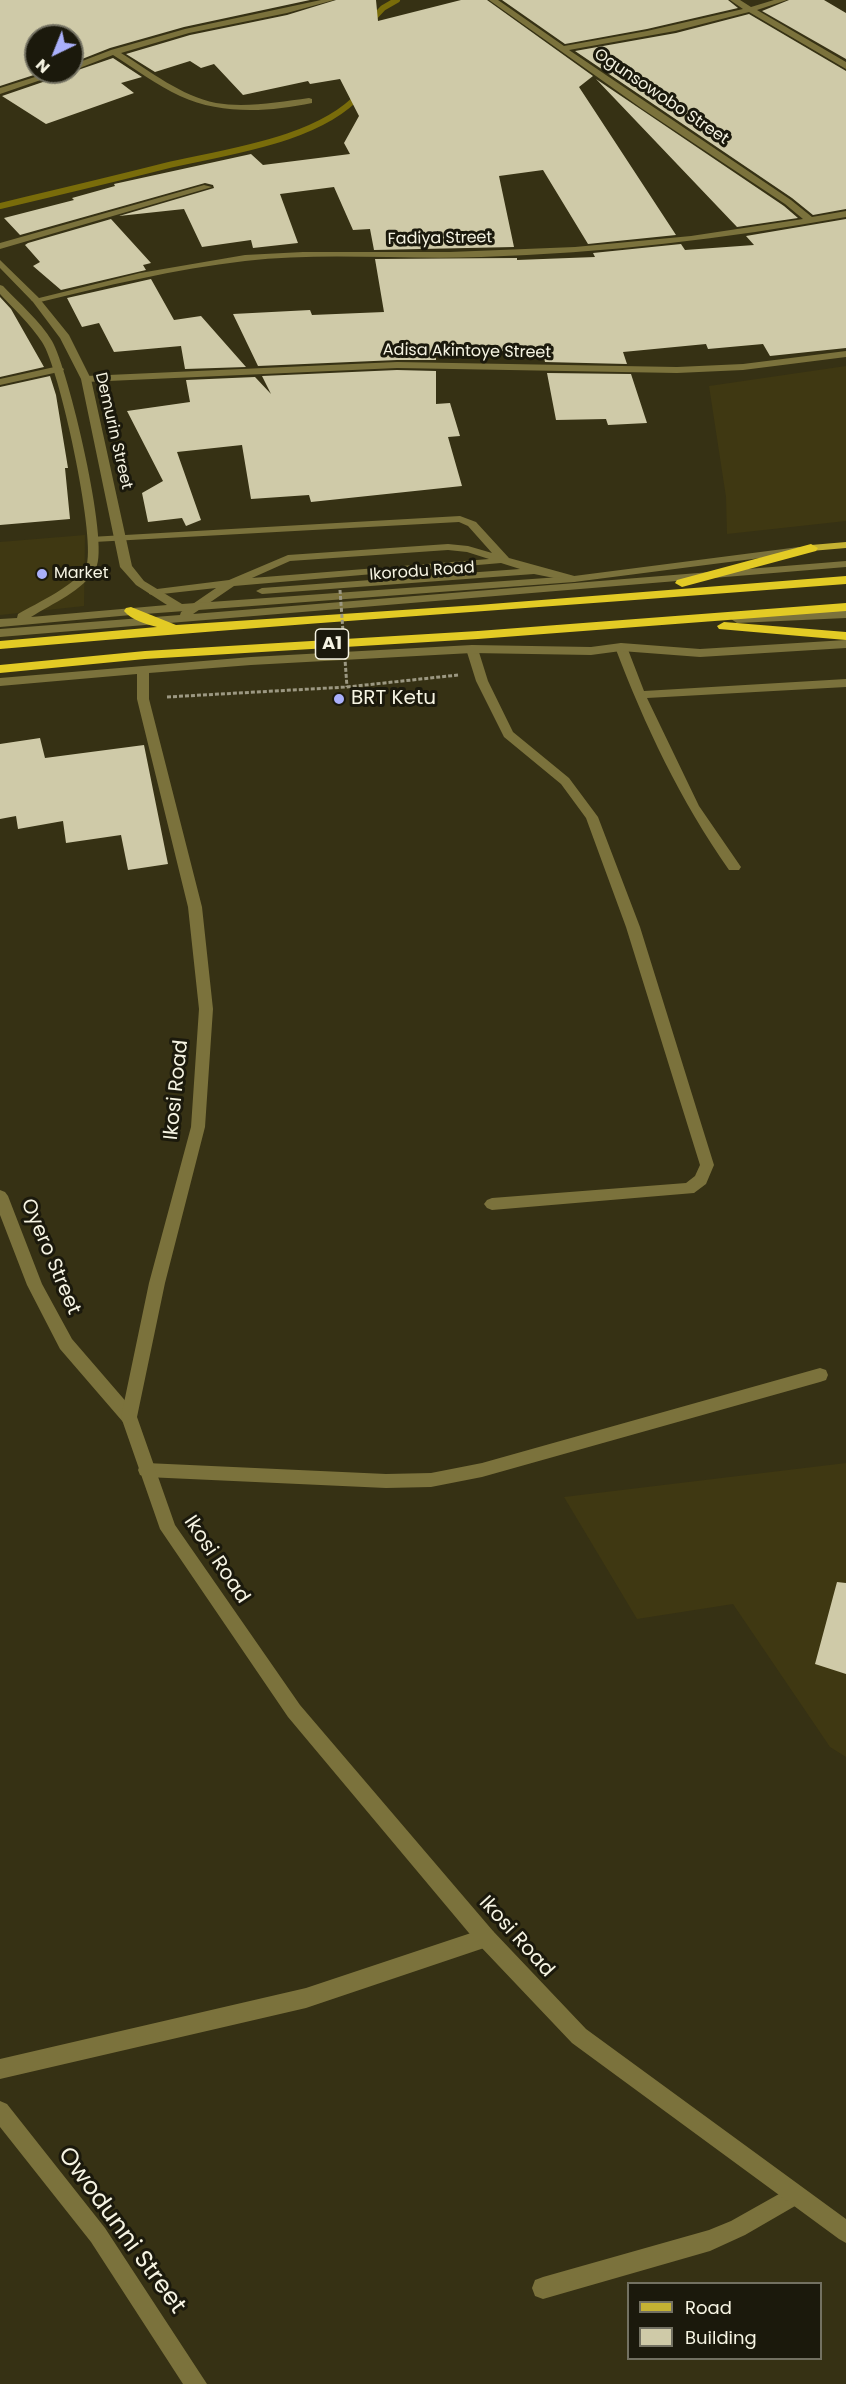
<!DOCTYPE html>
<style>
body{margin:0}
#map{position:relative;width:846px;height:2384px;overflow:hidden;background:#363114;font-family:Poppins,sans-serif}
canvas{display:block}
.legend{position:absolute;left:627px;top:2282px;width:195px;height:78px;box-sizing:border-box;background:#1b190c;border:2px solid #737162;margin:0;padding:8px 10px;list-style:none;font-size:18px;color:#f6f4e3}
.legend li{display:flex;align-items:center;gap:12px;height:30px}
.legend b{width:30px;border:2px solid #737162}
.north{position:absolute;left:24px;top:24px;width:60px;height:60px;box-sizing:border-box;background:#1b190c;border:2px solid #737162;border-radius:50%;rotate:223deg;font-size:16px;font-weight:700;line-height:24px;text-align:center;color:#f6f4e3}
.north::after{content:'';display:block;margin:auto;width:21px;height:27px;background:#aab0fb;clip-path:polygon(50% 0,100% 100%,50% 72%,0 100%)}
</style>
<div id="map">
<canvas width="846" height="2384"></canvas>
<ul class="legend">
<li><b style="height:8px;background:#c5b233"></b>Road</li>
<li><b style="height:16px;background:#cfcaa8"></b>Building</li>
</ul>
<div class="north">N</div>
</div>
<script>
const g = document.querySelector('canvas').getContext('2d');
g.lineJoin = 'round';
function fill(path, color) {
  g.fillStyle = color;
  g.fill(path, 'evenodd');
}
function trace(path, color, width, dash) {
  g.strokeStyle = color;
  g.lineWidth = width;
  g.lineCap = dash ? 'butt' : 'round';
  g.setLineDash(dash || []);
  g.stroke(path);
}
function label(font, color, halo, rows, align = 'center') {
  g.font = font + ' Poppins,sans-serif';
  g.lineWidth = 6;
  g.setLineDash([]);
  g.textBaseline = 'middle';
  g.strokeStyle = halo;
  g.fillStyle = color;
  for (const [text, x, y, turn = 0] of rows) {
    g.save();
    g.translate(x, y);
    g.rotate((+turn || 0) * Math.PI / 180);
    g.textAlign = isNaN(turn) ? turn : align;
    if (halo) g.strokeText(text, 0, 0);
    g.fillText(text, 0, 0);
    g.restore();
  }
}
fill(new Path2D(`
 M846,366v155l-119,13 -1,-37 -17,-111z
 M85,535l-1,71 -84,9v-73z
 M846,1463v294l-16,-10 -97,-143 -96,15 -73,-122z`), '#3f3812');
trace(new Path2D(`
 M369,23l14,-15 14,-8
 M0,206c55,-13 110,-26 165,-40 59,-14 153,-25 195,-72`), '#796c0a', 6);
fill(new Path2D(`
 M0,0h310l-126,27 -74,21 -38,15v-27h-36v36h7l-43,14z
 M336,0h40l2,21 83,-21h26l106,76 -14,11 97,148 -88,9 -45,-74 -44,6 15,71 -140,3 -4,-21 -17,1 -19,-43 -54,7 18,49 -45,5 -2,-8 -49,7 -18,-38 -65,7 95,-28 -1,-3 -8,-2 -185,52 -16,-17 70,-18 -2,-2 43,-12 -1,-2 137,-30 12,11 87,-11 -6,-11 15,-27 -19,-37 -30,5 -2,-3 -65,14 -29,-31 -13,4 -11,-7 -35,11 -29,-18 64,-19 97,-20z
 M502,0h226l10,8 -91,21 -82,15z
 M789,0h35l22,13v46l-84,-48z
 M749,14l97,57v138l-33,6 -21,-17 -217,-147 101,-18z
 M113,58l29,19 -21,6 13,10 -88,31 -44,-28z
 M596,79l188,127 14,12 -61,9z
 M111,219l40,44 -8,2 3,5 -85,20 -28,-24 7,-4 -15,-17 3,-2z
 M846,219v129l-76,8 -7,-12 -55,5 -2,-5 -83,8 4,12 -82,-2 -3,-13 -42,2 -2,-6 -62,3v12h-39l-139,6 -25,-52 77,-4 2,5 72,-3 -9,-53 142,-1v2l78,-3 -2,-4 88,-9 4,6 69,-5 -8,-9z
 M151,279l23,41 27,-4 45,51 -61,2 -4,-23 -67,6 -15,-29 -17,4 -15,-29z
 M0,297l11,12 33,58 -44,10z
 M397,370l39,1v33l14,-1 10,33 -12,1 14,49 -151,16 -2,-7 -58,4 -9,-54 -65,7 24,68 -15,6 -4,-8 -34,4 -6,-29 21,-12 -36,-70 63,-9 -4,-22 69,-3 16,17 -9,-18z
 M547,373l84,1 16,49 -39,2 -2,-6 -50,1z
 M50,376l6,19 12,73h-3l5,51 -70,6v-138z
 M40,738l5,20 99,-13 24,119 -40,6 -7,-35 -55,8 -3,-22 -45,8 -2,-13 -16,3v-75z
 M837,1582l9,1v91l-31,-10z`), '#cfcaa8');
trace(new Path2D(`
 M167,697l180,-10 111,-12`), '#9c9882', 3, [4, 2]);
fill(new Path2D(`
 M460,516l16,6 33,36 69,19 2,2 -6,3 -40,-8 -272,20 -6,-3 6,-3 258,-19 -19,-6 -267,23 -41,28 653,-53v6l-846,70v-8l180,-14 1,-3 35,-24 -63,7 -4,-1v-4l80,-10 59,-25 160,-11 20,2 24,7 -24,-27 -9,-4 -365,20 -6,-3 2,-2zM448,550l19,2 22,7 -237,19 38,-17z
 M846,610v8l-109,5 -6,-4 6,-4z
 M621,643l6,4 17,44 202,-12v8l-199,11 52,108 42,61 -2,3h-10c-49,-70 -84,-144 -114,-223z
 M472,645l6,4 10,32 25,51 56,46 29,39 42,110 74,238 -8,19 -12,9 -202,17 -5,-2 -3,-4 3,-4 5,-2 194,-15 9,-7 5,-11 -74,-238 -40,-109 -25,-34 -57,-47 -28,-56 -10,-32z
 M820,1368l6,2 2,5 -2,5 -6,2 -338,95 -51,10 -45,1 -240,-11 -6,-2 -2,-5 2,-5 6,-2 240,11 45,-1 51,-10z
 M795,2185l7,3 3,7 -3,7 -57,33 -35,16 -167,48 -8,-3 -3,-8 3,-8 8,-3 166,-47 22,-9z`), '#7b723c');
fill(new Path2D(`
 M321,0h13l-47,13 -98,20 -68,20c29,18 60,43 95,50 30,5 63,-1 93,-5l3,1v4c-43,9 -91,12 -132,-7 -23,-11 -45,-27 -67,-41l-41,16v-6l39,-15 74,-21z
 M489,0h9l66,46 83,-15 96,-22 -13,-9h10l11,7 23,-7h13l-30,10 89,52v7l-97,-57 -74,19 -106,19 222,150 21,17 34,-6v6c-121,22 -242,36 -365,40 -78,3 -158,-5 -236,4 -70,8 -140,25 -209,42l-5,-3 109,-27 105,-18 58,-3h147l125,-5 116,-11 112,-17 -18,-15 -144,-96z
 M51,72h13l-64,22v-6z
 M204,185l8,2 -212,62v-6z
 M846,351v6l-103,13 -66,3 -280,-5 -311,14 -5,-3 5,-3 311,-14 280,5 66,-3z
 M59,366l5,3 -1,2 -63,14v-6z
 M0,1190l5,2 3,4 34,88 30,55 63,73 2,5 -2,5 -6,2 -6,-2 -63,-73 -33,-64 -27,-70z
 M486,1928l7,3 3,7 -3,7 -187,63 -306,71v-20l306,-71z
 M0,2101l7,3 98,124 102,156h-24l-92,-142 -91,-115z`), '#7b723c');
fill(new Path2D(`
 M0,260l39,38 30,37 22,44 41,187 12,15 38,23 392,-28 225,-29 6,3 -6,3 -225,29 -443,33 -131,12v-8l17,-1 1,-4c17,-10 63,-31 69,-50 8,-30 -27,-195 -45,-222 -11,-17 -28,-33 -42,-48v-9l3,1c16,17 37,35 49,55 16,27 58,203 44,227 -13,23 -43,35 -65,49l136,-12 -31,-20 -16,-18 -39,-188 -21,-41 -27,-36 -33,-34z
 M846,640v8l-146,9 -79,-6 -30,4 -119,-2 -221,12 -102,8v26l53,208 11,102 -8,118 -40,156 -28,134 38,108 125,180 193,226 93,98 260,190v24l-7,-4 -267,-196 -93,-98 -191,-228 -128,-188 -39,-112 28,-134 42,-156 8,-118 -11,-102 -51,-208v-25l-137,12v-8l251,-21 221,-12 119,2 30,-4 79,6z`), '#7b723c');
fill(new Path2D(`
 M846,542v6l-35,3 -6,-3 6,-3z`), '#c5b233');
fill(new Path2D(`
 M811,544l7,4 -2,3 -134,36 -7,-4 2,-3z
 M846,576v8c-282,22 -564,40 -846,65v-8l157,-14c-12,-3 -25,-7 -33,-16l2,-3 5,-1 45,18 302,-20z
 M846,603v8l-368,28 -333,20 -145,14v-8l145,-14 333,-20z
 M724,622l122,10v8l-127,-11 -2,-3z`), '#e3cb25');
trace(new Path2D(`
 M340,590l7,97`), '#9c9882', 3, [4, 2]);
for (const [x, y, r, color] of [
 [42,574,6,"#aab0fb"],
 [339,699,6,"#aab0fb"]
]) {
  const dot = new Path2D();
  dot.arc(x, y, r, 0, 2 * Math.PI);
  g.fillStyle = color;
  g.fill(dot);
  trace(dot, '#1b190c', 2);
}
label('16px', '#f6f4e3', '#1b190c', [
 ["Ogunsowobo Street",661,97,34],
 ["Fadiya Street",440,239,-1],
 ["Adisa Akintoye Street",467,352,1],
 ["Demurin Street",113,431,77],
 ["Ikorodu Road",422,572,-4]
]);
label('16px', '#f6f4e3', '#1b190c', [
 ["Market",54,574]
], 'left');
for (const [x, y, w] of [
 [332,644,33]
]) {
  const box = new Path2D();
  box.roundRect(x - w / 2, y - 15, w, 30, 4.5);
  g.fillStyle = '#1b190c';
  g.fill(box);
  trace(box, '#f6f4e3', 1.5);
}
label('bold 18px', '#f6f4e3', null, [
 ["A1",332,644]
]);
label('20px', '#f6f4e3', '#1b190c', [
 ["BRT Ketu",351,699]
], 'left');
label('20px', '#f6f4e3', '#1b190c', [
 ["Ikosi Road",177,1090,-84],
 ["Oyero Street",50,1257,67],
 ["Ikosi Road",216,1560,56],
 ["Ikosi Road",516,1937,48]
]);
label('24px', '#f6f4e3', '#1b190c', [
 ["Owodunni Street",121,2231,54]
]);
</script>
